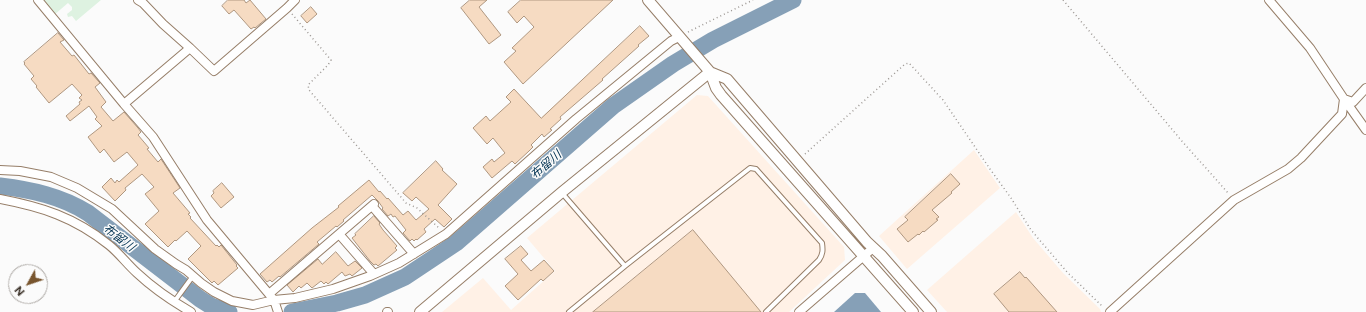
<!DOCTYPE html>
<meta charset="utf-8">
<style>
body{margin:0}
#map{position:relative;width:1366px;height:312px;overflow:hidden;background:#fbfbfb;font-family:"Public Sans",sans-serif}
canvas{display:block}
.north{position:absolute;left:8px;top:264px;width:40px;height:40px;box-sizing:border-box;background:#fbfbfb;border:1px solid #ada9a5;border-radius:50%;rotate:230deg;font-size:11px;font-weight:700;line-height:16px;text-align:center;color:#382e25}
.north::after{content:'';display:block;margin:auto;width:14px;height:18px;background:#78552e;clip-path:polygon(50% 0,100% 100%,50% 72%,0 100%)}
</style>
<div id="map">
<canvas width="1366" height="312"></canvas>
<div class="north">N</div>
</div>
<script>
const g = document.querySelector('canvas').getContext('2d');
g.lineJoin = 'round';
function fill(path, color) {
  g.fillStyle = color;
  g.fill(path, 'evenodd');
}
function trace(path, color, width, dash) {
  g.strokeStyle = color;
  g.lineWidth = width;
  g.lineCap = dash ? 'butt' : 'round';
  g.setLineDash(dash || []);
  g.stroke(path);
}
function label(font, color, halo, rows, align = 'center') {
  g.font = font + ' "Public Sans","Noto Sans JP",sans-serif';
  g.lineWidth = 3;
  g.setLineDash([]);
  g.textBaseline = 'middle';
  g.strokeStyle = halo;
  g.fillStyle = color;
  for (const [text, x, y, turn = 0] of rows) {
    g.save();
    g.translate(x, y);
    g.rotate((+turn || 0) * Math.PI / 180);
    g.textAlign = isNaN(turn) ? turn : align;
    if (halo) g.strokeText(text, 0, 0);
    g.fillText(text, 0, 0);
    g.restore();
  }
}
fill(new Path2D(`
 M697,95l11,1 136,151 1,13 -56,52h-347l41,-34 28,32 44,-39 -28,-33z
 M974,150l26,38 -93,81 -28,-33z
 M1016,212l17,26 30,35 37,36 1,3h-154l-20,-22z`), '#fff1e6');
fill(new Path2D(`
 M41,0h60l-25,21 -4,-5 -4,1 -1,-3 5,-4v-3l-4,-4 -14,12z`), '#def2e1');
fill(new Path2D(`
 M855,293h10l16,19h-47z`), '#86a0b7');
trace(new Path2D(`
 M0,186c32,4 61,10 88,27l112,86 11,7 18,6
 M292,312l45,-9 28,-8 40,-18 51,-34 157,-137 60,-42 40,-24 80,-40`), '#86a0b7', 17);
const building = new Path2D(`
 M228,0h16l2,3 4,-3 16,19 -11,9 -1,-1 -3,2 -17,-19 -5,4 -7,-8z
 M470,0h17l-8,7 22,28 -12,9 -28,-36z
 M521,0h92l-90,84 -19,-22 12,-11 -4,-3 22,-21 -10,-11 -7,7 -9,-11z
 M311,7l6,7 -10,9 -6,-7z
 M640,26l9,10 -11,9 1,1 -37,33 1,1 -43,37 1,2 -11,10 2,1 -8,7 -2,-3 -11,11 2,2 -4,4 -14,13 -3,-3 -20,17 -9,-11 9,-8 2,3 11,-9 -12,-15 -6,6 -14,-16 13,-12 4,5 21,-19 -5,-5 8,-8 27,29z
 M58,33l6,7 -4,2 12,14 2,-1 15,19 2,-1 9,10 -5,4 11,15 -5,5 12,14 11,-9 14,16 3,4 -3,3 11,13 -2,1 11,13 3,-3 19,29 -7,5 17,20 -2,1 3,3 -1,1 26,28 1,-1 2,2 2,-2 16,20 -1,1 2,2 -20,17 -4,-4 -2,2 -24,-24 13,-13 -14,-15 -11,10 -1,-1 -7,7 -23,-23 14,-13 -14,-17 9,-7 -12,-13 -17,14 1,2 -11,11 -13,-14 9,-9 4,5 2,-3 2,2 19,-17 -11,-13 -13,10 -10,-13 -4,4 -12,-16 14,-11 -7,-7 2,-2 -8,-11 -19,15 -4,-5 14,-12 -1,-2 3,-2 -3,-2 3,-3 -10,-11 -23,19 -13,-16 1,-1 -6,-7 3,-3 -10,-12 1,-1 -1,-1z
 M436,161l7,8 -1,1 15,14 -19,21 14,14 -8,8 -9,-8 -11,10 2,3 -9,8 -1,-1 -2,2 -2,-2 -2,2 -7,-8 3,-3 -11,-14 -2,1 -2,-3 -3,2 -6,-7 1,-1 -5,-7 -6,-6 -29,25 1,1 -7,6 -1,-1 -19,16 2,2 -39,33 -1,-1 -7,6 -2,-2 -3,2 -7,-8 52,-46 27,-21 -1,-1 31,-26 10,12 1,-1 7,8 1,-1 15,17 5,-4 8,9 13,-11 -13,-12 -4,4 -9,-8z
 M951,174l9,10 -9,8 1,1 -20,17 7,7 -3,2 2,1 -14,12 -1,-1 -4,4 -1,-1 -10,8 -11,-13 11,-9 -3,-3z
 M222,183l12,14 -13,11 -10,-12 3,-3 -1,-2z
 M374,216l6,7 -1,1 4,6 14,16 -2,2 2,2 -19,16 -2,-2 -2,1 -4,-4 -18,-23 4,-3 -1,-1z
 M693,230l68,82h-168z
 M521,246l7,8 -7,6 10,11 13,-11 10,11 -11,10 -2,-2 -23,21 -13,-14 13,-12 -13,-15z
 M336,252l12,14 7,-5 7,7 -10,8 -2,-2 -5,2 -3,-4 -14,12 -2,-2 -2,2 -3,-3 -9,7 -5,-5 -6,5 -2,-2 -6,6 -6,-7 31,-26 4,5z
 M1020,272l5,6 1,-1 31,35h-48l-15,-18z`);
fill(building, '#f6dbc2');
trace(building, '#af9780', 1);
const service = new Path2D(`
 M562,193l63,73
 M174,302l19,-26
 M569,312l56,-46 125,-98 6,1 66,74c1,7 1,11 -3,17l-53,52`);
const minor = new Path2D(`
 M38,0l86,104 29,33 54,83 67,80 4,12
 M138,0l5,3 20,21 27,24
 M1269,0l41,48 34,51 22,31
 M1344,99l9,3 13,-14
 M124,104l66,-56 24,23 73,-63 8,-8
 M0,170l20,1 31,6 26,11 35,21 43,40 21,15 10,6 15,13 13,9 18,9 21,4 21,-5 21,-2 38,-9 37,-13 29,-13 47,-29 130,-115 95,-78 8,-4
 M0,199c42,8 74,18 109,46 10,8 18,19 28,28 16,15 35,28 54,39
 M372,206l42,48
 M339,234l35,40
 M269,294l105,-90
 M387,312h1
 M799,312l74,-64
 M1110,312l124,-112 54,-31 13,-11 41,-44 2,-15`);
const tertiary = new Path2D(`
 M648,0l62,72 6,16 5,7 192,217
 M710,72l17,7 140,163 15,14 49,56
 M420,312l142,-120 148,-120`);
trace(service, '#967e68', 6);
trace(minor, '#967e68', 10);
trace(tertiary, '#967e68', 12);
trace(new Path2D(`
 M1063,0l118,140 47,53
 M292,14l39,46 -3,5 -20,20 1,5 97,113 11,5 22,20
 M688,32l65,-32
 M805,154l100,-90 4,-1 34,37 47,69 21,29 20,32 36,42 36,35`), '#9c9793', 1.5, [1, 3]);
trace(service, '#fff', 4);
trace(minor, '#fff', 8);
trace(tertiary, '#fff', 10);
label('italic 12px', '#023252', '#fbfbfb', [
 ["布留川",546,165,-41],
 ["布留川",119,238,37]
]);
</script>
